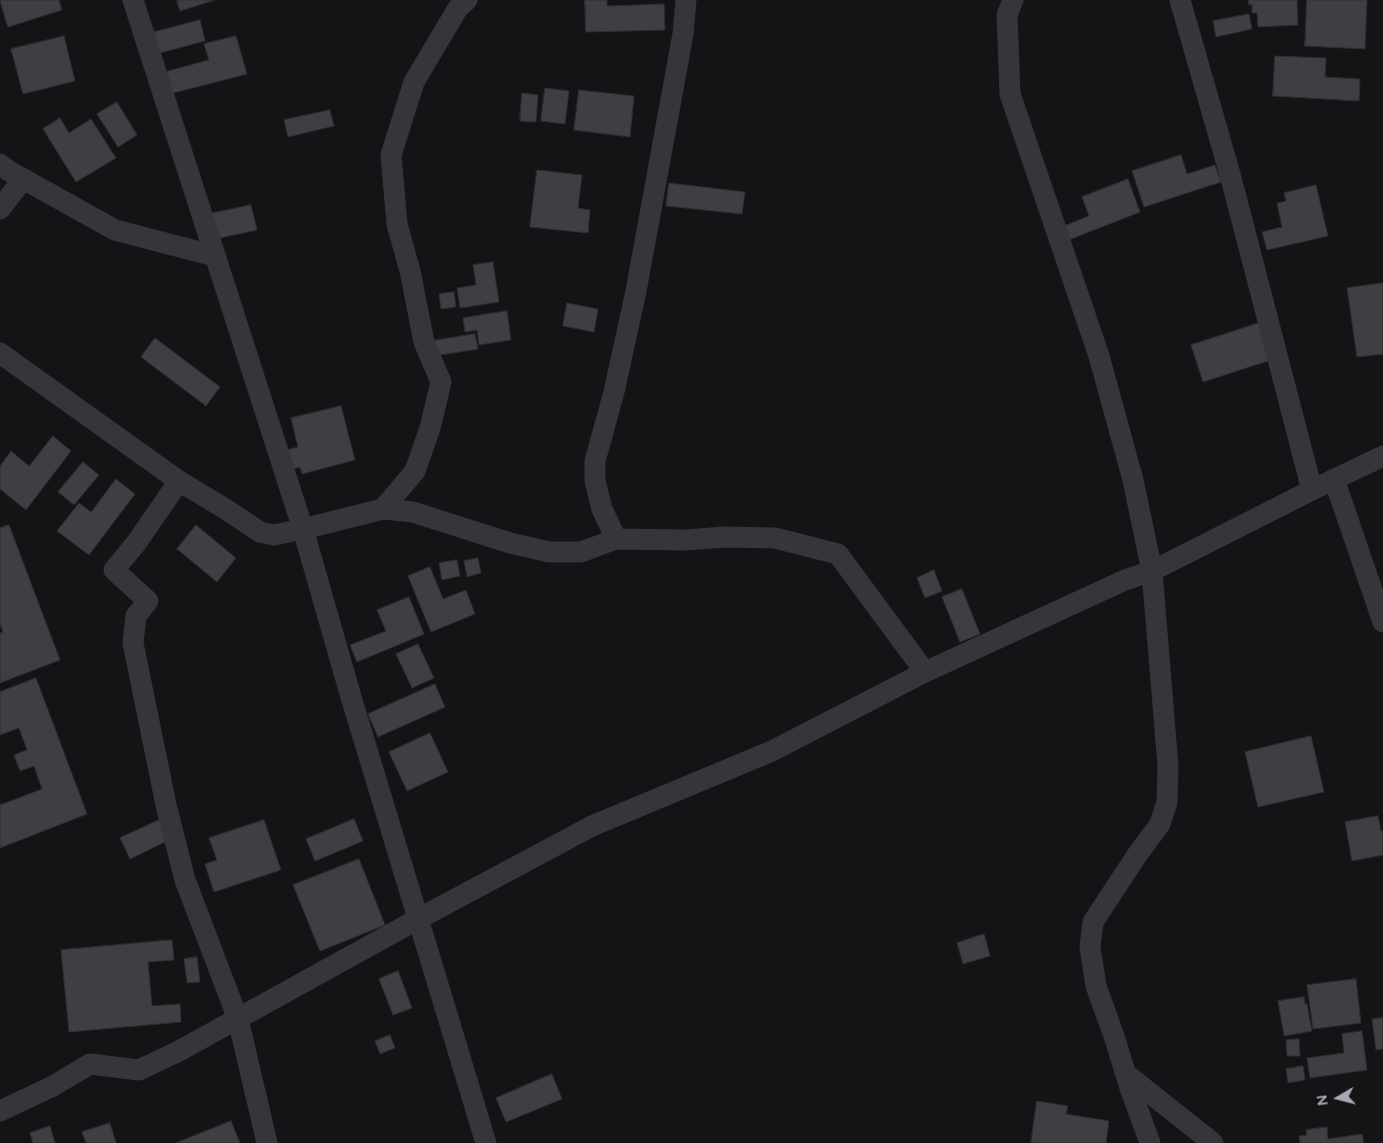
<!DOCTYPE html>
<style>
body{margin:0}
#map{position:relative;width:1383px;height:1143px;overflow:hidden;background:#141416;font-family:Figtree,sans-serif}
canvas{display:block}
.north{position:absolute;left:1313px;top:1073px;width:50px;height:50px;-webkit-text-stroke:4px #0f0f10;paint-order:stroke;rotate:262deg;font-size:14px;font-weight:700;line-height:20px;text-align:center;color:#a5a9b6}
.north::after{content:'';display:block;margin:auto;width:18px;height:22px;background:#a5a9b6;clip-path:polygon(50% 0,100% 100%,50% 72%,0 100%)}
</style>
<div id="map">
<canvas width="1383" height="1143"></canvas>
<div class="north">N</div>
</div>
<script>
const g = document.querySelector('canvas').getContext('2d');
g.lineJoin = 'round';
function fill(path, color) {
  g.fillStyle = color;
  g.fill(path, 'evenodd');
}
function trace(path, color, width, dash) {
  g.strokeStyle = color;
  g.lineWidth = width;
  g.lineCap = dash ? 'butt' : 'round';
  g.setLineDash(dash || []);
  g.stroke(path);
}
const building = new Path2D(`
 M0,0h59l3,10 -54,17z
 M177,0h38l-35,11z
 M585,0h22v6l57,-2 1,26 -79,2z
 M1249,0h48l1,25 -40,2 -1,-14h-5v-9l-3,1z
 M1307,0h60l-2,49 -60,-3z
 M1249,14l3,15 -36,8 -3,-16z
 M200,20l5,21 -49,13 -5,-21z
 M64,36l11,45 -52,13 -12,-45z
 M236,36l11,38 -81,21 -6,-22 49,-13 -5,-16z
 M1275,56l51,2 -1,19 35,2 -1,22 -86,-5z
 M545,88l24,3 -4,33 -24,-3z
 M579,90l55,6 -4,41 -56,-7z
 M522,93l16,2 -2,27 -16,-1z
 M117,102l20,33 -19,12 -21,-33z
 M330,110l4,16 -46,11 -4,-17z
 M60,118l9,15 22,-14 25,39 -40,24 -33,-53z
 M1181,155l6,19 28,-9 6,17 -77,25 -12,-36z
 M537,170l45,5 -4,33 12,2 -2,23 -58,-6z
 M1128,179l12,33 -74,29 -5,-14 28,-11 -7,-19z
 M669,183l76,9 -3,22 -76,-8z
 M1316,185l12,51 -61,14 -5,-18 20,-5 -5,-24 9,-2 -2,-8z
 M251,205l6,25 -42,9 -6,-25z
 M493,262l6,40 -39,6 -3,-20 19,-3 -3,-20z
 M1383,283v71l-26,3 -10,-69z
 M454,292l2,15 -15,2 -2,-15z
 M567,303l31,6 -4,23 -31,-6z
 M507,311l4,29 -32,5 -2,-15 -12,2 -2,-14z
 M1259,323l12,37 -68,22 -12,-37z
 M475,334l3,15 -44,7 -2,-15z
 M155,338l65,49 -14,19 -65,-49z
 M341,406l14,54 -53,14 -2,-7 -13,3 -5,-19 16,-4 -7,-29z
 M53,436l18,15 -45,59 -26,-21v-23l11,-15 18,15z
 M83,462l16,13 -25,30 -16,-13z
 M116,479l19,15 -46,61 -32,-24 22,-28 12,9z
 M9,525l51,135 -60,23v-50l3,-1 -3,-8v-96z
 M196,525l40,33 -19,24 -40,-33z
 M478,558l3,15 -14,4 -3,-16z
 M457,560l3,16 -18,4 -3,-17z
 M430,567l13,32 23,-9 9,24 -44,18 -23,-56z
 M934,570l8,21 -17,7 -8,-20z
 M962,589l18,45 -20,8 -18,-45z
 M409,597l15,37 -67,28 -7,-17 36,-14 -9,-21z
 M418,644l16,34 -22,10 -16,-34z
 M36,678l51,136 -87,34v-43l42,-16 -8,-23 -14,5 -6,-16 13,-5 -8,-22 -19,7v-43z
 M435,684l10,23 -67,30 -10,-23z
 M430,733l18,39 -41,19 -18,-39z
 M1311,736l13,56 -66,15 -13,-55z
 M1378,816l3,15h2v24l-31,6 -7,-39z
 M354,819l9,22 -48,20 -9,-22z
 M159,820l10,20 -39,19 -10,-21z
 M264,820l17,50 -67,22 -9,-28 12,-4 -8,-22z
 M359,859l26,66 -65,26 -27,-66z
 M984,934l6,22 -27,8 -6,-21z
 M172,940l2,20 -26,2 4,44 28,-2 1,18 -112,10 -8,-82z
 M197,957l3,25 -13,1 -3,-24z
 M398,971l14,37 -19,7 -14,-36z
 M1356,979l5,44 -48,6 -6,-44z
 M1304,997l1,7h2l5,27 -28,5 -6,-35z
 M1383,1018v31l-7,1 -4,-31z
 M1362,1031l5,39 -57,8 -3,-20 37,-5 -2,-19z
 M390,1035l5,13 -15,6 -5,-13z
 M1299,1039l1,17h-13l-1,-16z
 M1303,1066l2,14 -17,3 -2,-14z
 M552,1074l10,25 -56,23 -10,-24z
 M1037,1101l31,5 -2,8 43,7 -3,22h-68l-7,-1z
 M231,1121l9,22h-64z
 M110,1123l6,20h-30l-4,-11z
 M50,1126l5,17h-22l-3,-10z
 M1327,1127l1,12 34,-5 2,9h-64l-1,-7 8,-1 -1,-5z`);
fill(building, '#3e3e43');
trace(building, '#2e2e32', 1);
trace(new Path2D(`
 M133,0l170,529 48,168 135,446
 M1013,0l-6,15 3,79 89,262 34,124 19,91 16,195 -1,36 -7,22 -23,31 -44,67 -3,25 6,39 18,50 16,52 20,55
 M1180,0l51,178 81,312
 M0,164l9,7 106,59 100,26
 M0,209l23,-30
 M0,353l179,128 48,29 33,22 14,3 29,-6 80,-20 30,3 97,31 39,9h32l35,-13 69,1 40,-3 50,1 63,16 87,118
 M1334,479l49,143
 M179,481l-42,61 -23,28 34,31 -12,15 -3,27 33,162 19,75 53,139 29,124
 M383,509l32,-38 15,-43 11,-46 -17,-40 -14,-71 -13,-47 -6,-69 23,-73 44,-74 9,-8
 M616,539l-14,-30 -7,-28v-20l19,-69 22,-101 47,-257 3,-34
 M1126,1074l87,69
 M0,1111l53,-25 37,-22 49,6 40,-19 239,-132 174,-93 180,-75 153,-79 200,-92 27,-9 160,-81 71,-34`), '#35353b', 21);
</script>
